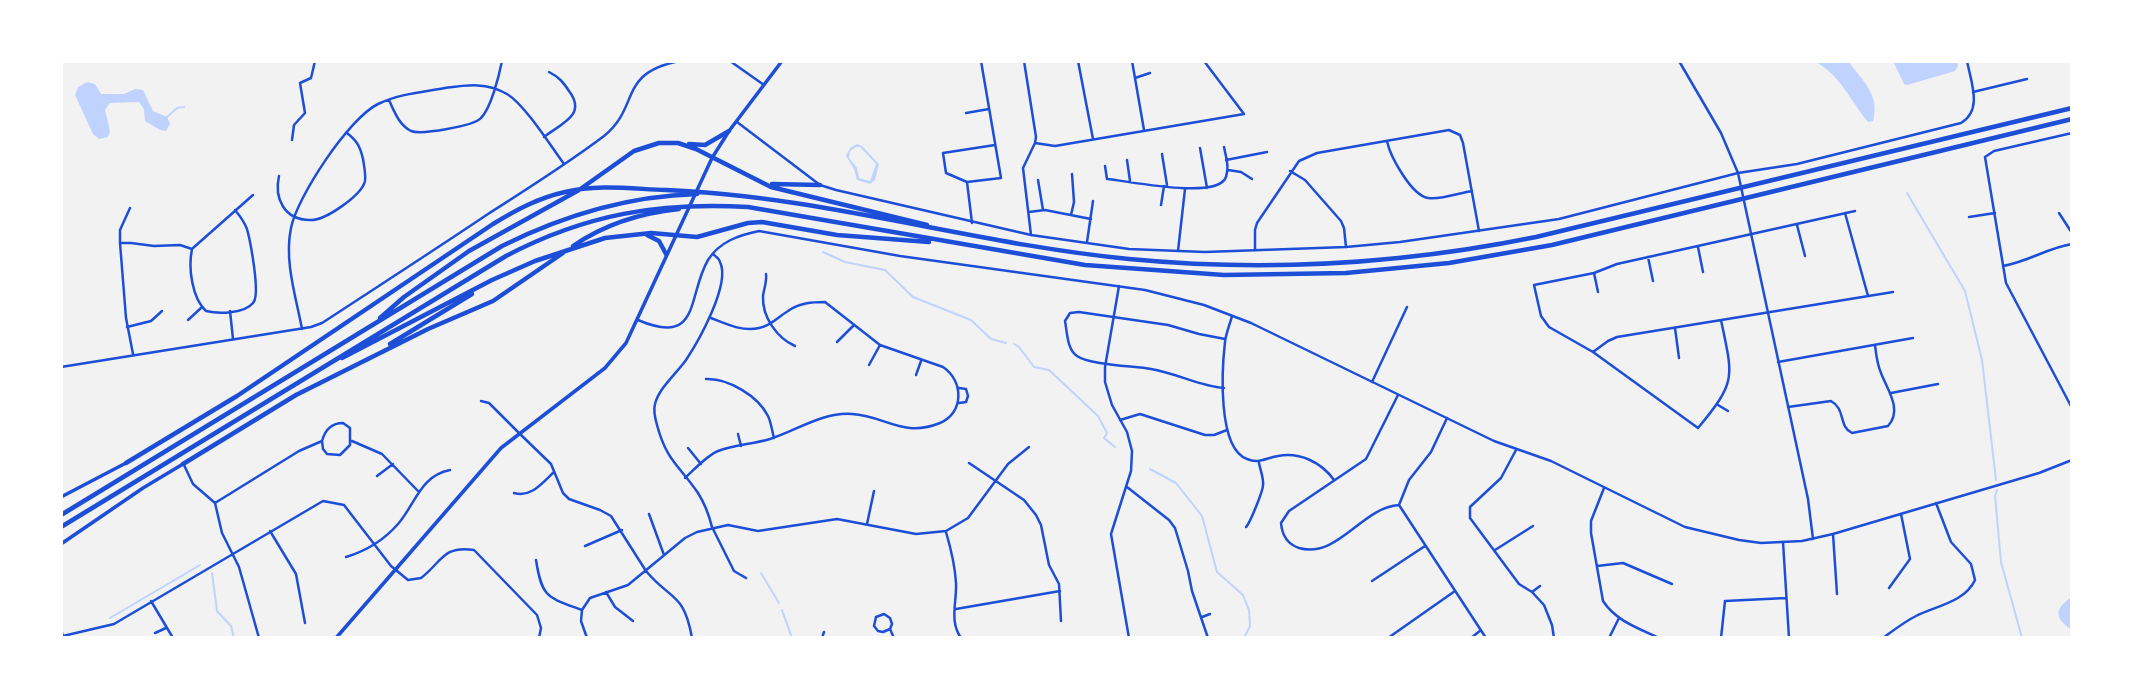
<!DOCTYPE html>
<style>
body{margin:0}
#map{position:relative;width:2133px;height:699px;overflow:hidden;background:#f2f2f2;font-family:Poppins,sans-serif}
canvas{display:block}
.frame{position:absolute;inset:0;border:63px solid #fff;pointer-events:none}
</style>
<div id="map">
<canvas width="2133" height="699"></canvas>
<div class="frame"></div>
</div>
<script>
const g = document.querySelector('canvas').getContext('2d');
g.lineJoin = 'round';
function fill(path, color) {
  g.fillStyle = color;
  g.fill(path, 'evenodd');
}
function trace(path, color, width, dash) {
  g.strokeStyle = color;
  g.lineWidth = width;
  g.lineCap = dash ? 'butt' : 'round';
  g.setLineDash(dash || []);
  g.stroke(path);
}
fill(new Path2D(`
 M1813,61h35c15,20 32,34 25,60l-5,1c-16,-19 -30,-51 -55,-61z
 M1893,61h64l1,5 -3,5 -48,14 -3,-1z
 M87,82l8,2 6,10h23l11,-5 8,1 10,21 14,6 3,7 -4,7 -6,-1 -15,-9 -1,-12 -5,-7 -29,1 -5,7 5,21 -2,6 -9,2 -6,-5 -18,-39 3,-8z
 M857,144l5,2 17,18 -4,16 -5,4 -13,-4 -3,-11 -8,-13 4,-8zM856,147h4l16,17 -6,17 -11,-3 -2,-10 -8,-10 1,-7z
 M2072,597v33c-18,-12 -18,-21 0,-33z`), '#bfd3fe');
trace(new Path2D(`
 M167,117l10,-9 7,-1
 M1907,193l58,98 17,69 14,120
 M823,252l22,10 40,8 28,27 58,23 20,19 15,4
 M1014,344l5,3 15,20 15,3 49,46 9,17 -3,5 11,9
 M1150,469l26,14 26,33 15,56 26,23 6,15 1,16 -6,12
 M1997,490l-2,6 6,66 21,76
 M212,573l5,38 14,15 3,12
 M761,573l18,30
 M782,610l10,28
 M110,618l90,-53`), '#bfd3fe', 2);
trace(new Path2D(`
 M981,61l20,117 -34,4 -21,-9 -3,-20 52,-8
 M1024,61l12,76 -1,6 -12,25 8,67
 M1078,61l15,78
 M1132,61l12,69
 M1135,78l15,-5
 M1973,92l54,-13
 M389,100c5,11 10,25 22,31 10,4 63,-5 70,-13 10,-10 18,-42 21,-57
 M966,113l23,-4
 M2072,133l-78,18 -9,6 21,126 66,125
 M544,137c18,-14 43,-22 25,-46 -6,-9 -10,-14 -20,-19
 M292,140l2,-15 11,-12 -5,-30 11,-5 4,-17
 M1387,141c3,15 24,54 41,57 13,2 31,-5 44,-7
 M1035,143l20,3 189,-32 -40,-53
 M1200,148l7,40
 M1162,154l5,31
 M1127,160l3,21
 M1226,160l41,-8
 M1105,166l2,13c22,2 106,20 118,0 5,-10 1,-22 -1,-32
 M1228,170l13,2 11,7
 M1290,171l15,9 36,41 3,7 2,19
 M279,176c-5,22 5,44 31,44 15,1 52,-25 55,-39 1,-7 -1,-15 -2,-22 -3,-13 -6,-18 -16,-26
 M1038,180l5,30
 M967,182l5,41
 M1161,205l3,-19
 M130,208l-10,22v13l6,75 7,36
 M1029,212l16,-2 46,9
 M1845,213l23,83
 M2059,213l13,20
 M1071,215l3,-13 -2,-28
 M1969,217l26,-4
 M1797,225l8,31
 M1087,242l6,-41
 M120,243h11l23,3 26,-1 12,4
 M1698,247l5,25
 M193,248l60,-53
 M192,249c-4,19 0,49 14,62 12,3 38,3 47,-8 8,-8 -3,-63 -6,-74 -3,-8 -7,-13 -12,-19
 M1255,250v-20l2,-7 42,-62 18,-8 132,-23 11,5 3,8 16,88
 M1178,251l7,-62
 M1648,257l5,24
 M2003,266c27,-5 44,-18 69,-22
 M1594,273l4,19
 M766,274c1,8 -2,14 -3,22 -1,21 14,42 32,50
 M1119,286l-14,81v15l7,23 15,27 5,19 -1,20 -20,63 18,104
 M230,311l3,28
 M1232,316c-2,8 -6,17 -7,26 -3,26 -8,106 22,117 12,5 18,-1 31,-3 22,-4 43,6 56,24
 M188,320l13,-12
 M1721,320c12,58 16,61 -23,108l-105,-76 -44,-25 -8,-11 -7,-31 60,-12 23,-9 238,-53
 M127,327l24,-6 11,-10
 M1675,328l4,30
 M302,329c-6,-32 -18,-68 -11,-101 6,-31 58,-110 87,-124 21,-10 44,-12 67,-16 22,-3 42,-6 62,6 18,11 43,51 57,70
 M837,342l17,-17
 M1593,352l15,-11 9,-4 276,-45
 M1778,362l135,-24
 M869,365l11,-20
 M916,375l5,-14
 M706,379c22,-1 52,17 62,37 3,6 4,15 6,22
 M1372,382l35,-75
 M1224,388c-25,-2 -48,-15 -73,-19 -17,-3 -61,-4 -74,-13 -10,-6 -10,-25 -12,-35l5,-8 9,-1 89,13 31,9 26,5
 M1891,393l47,-9
 M1398,395l-32,64 -77,52 -8,12c1,12 6,21 18,25 39,11 63,-41 100,-43
 M481,401l8,2 31,31
 M959,403l7,-1 2,-6 -2,-7 -7,-1
 M1718,405l10,6
 M1788,407l43,-6c15,8 7,25 21,32l36,-7c15,-16 -1,-37 -7,-53 -4,-9 -5,-19 -6,-28
 M1447,418l-16,34 -22,28 -10,25 87,133
 M1120,420l20,-6 65,21h9l13,-5
 M738,434l3,12
 M352,441l30,13 36,37
 M688,448l13,16
 M1516,450l-15,28 -31,29v11l49,66 13,8 12,13 8,20 2,13
 M969,463l55,37 12,15 5,10 8,40 10,19 2,37
 M184,465l9,19 22,19 7,30 17,34 20,71
 M377,476l16,-12
 M685,478c9,-8 21,-22 33,-27 16,-6 35,-7 52,-12 28,-9 52,-27 82,-25 34,2 51,24 88,9 24,-10 24,-42 3,-56l-63,-22 -55,-43c-13,0 -26,1 -37,9 -10,6 -17,15 -29,17 -16,4 -33,-4 -48,-10
 M1127,487l42,33 6,8 13,43 4,20 16,47
 M1604,488l-13,33v12l12,68c13,20 35,27 56,37
 M514,493c17,5 28,-10 40,-21
 M215,503l84,-52 23,-10c3,-11 10,-18 21,-18l7,5v17l-10,10 -13,-1 -4,-5 -1,-8
 M649,514l15,41
 M867,524l7,-33
 M712,527l22,44 12,7
 M1246,527c4,-4 17,-36 17,-42 1,-6 -3,-16 -4,-22
 M270,531l26,43 9,49
 M946,532c5,17 9,34 10,51 1,19 -7,38 5,55
 M1833,534l4,60
 M1783,542l6,96
 M585,546l37,-16
 M1495,550l38,-24
 M346,557c20,-6 38,-17 52,-33 18,-21 22,-48 52,-54
 M536,560c6,38 11,37 46,50
 M1597,566l26,-3 49,21
 M646,571c25,30 38,21 46,67
 M1372,581l53,-35
 M1889,588l21,-29 -9,-45
 M606,592l9,15 18,14
 M1532,592l8,-6
 M151,601l22,37
 M956,609l104,-18
 M1202,617l8,-3
 M890,629l2,-5 -2,-6 -6,-4 -8,3 -2,9 4,5 5,1 7,-3 4,9
 M155,633l11,-5
 M63,636l51,-12 209,-123 21,4 47,61 17,14 13,-2c21,-16 22,-33 53,-28l63,65 4,13 -2,10
 M587,638l-6,-17 1,-11 8,-12 38,-13 57,-47 12,-6 31,-7 30,6 79,-12 79,15 30,-3 22,-13 40,-54 21,-17
 M822,638l2,-6
 M1388,638l67,-47
 M1471,638l10,-8
 M1609,638l10,-20
 M1721,638l4,-37 61,-3`), '#1d4ed8', 2.5);
trace(new Path2D(`
 M730,61l34,24
 M1679,61l42,72 17,40 70,326 5,40
 M737,122l83,63 16,5 195,45 98,14 76,3 141,-5 54,-5 159,-23 179,-46 59,-9 164,-41c22,-13 10,-41 6,-62
 M638,320c63,27 49,-24 70,-60 11,-18 31,-25 51,-29l141,25 245,34 59,15 47,18 243,118 57,20 134,66 54,13 22,3 41,-2 31,-7 206,-61 33,-13
 M61,367l250,-40 11,-4c55,-36 111,-72 166,-109 39,-25 79,-50 116,-78 37,-30 13,-63 76,-75
 M520,434l31,30 12,29 6,6 31,11 11,6 35,55
 M712,527c-3,-12 -7,-23 -14,-34 -19,-28 -31,-31 -41,-68 -2,-7 -4,-14 -2,-21 4,-16 21,-30 31,-44 12,-18 45,-76 34,-98 -1,-4 -5,-6 -7,-8
 M61,627l2,11
 M1883,638c11,-8 21,-16 33,-22 20,-10 49,-14 59,-36l-4,-16 -20,-22 -15,-39`), '#1d4ed8', 2.5);
trace(new Path2D(`
 M61,497l65,-34
 M61,544l82,-56 40,-24
 M336,638l165,-190 104,-80 21,-25 86,-185 17,-27 53,-70`), '#1d4ed8', 3.5);
trace(new Path2D(`
 M689,144l16,1 24,-14
 M772,184l48,1
 M647,235l12,6 7,13
 M573,246c32,-22 67,-33 106,-37
 M380,318l24,-21 65,-46 110,-61 55,-39 25,-8h19l18,6 75,38 156,38
 M390,344l82,-50
 M342,358l150,-78 43,-19 70,-23 46,-5 46,4 51,-14 14,-1 75,13 92,7
 M126,463l111,-67 256,-172c23,-14 45,-26 72,-32 33,-8 68,-3 101,-2 156,6 308,54 463,69 136,13 274,5 407,-22l536,-129
 M183,464l113,-69 132,-66 65,-28 70,-48
 M61,515l441,-269c62,-31 125,-50 195,-52
 M61,527l445,-271c80,-42 153,-54 242,-49l337,58 139,10 122,-2 103,-10 103,-18 520,-126`), '#1d4ed8', 4.5);
</script>
